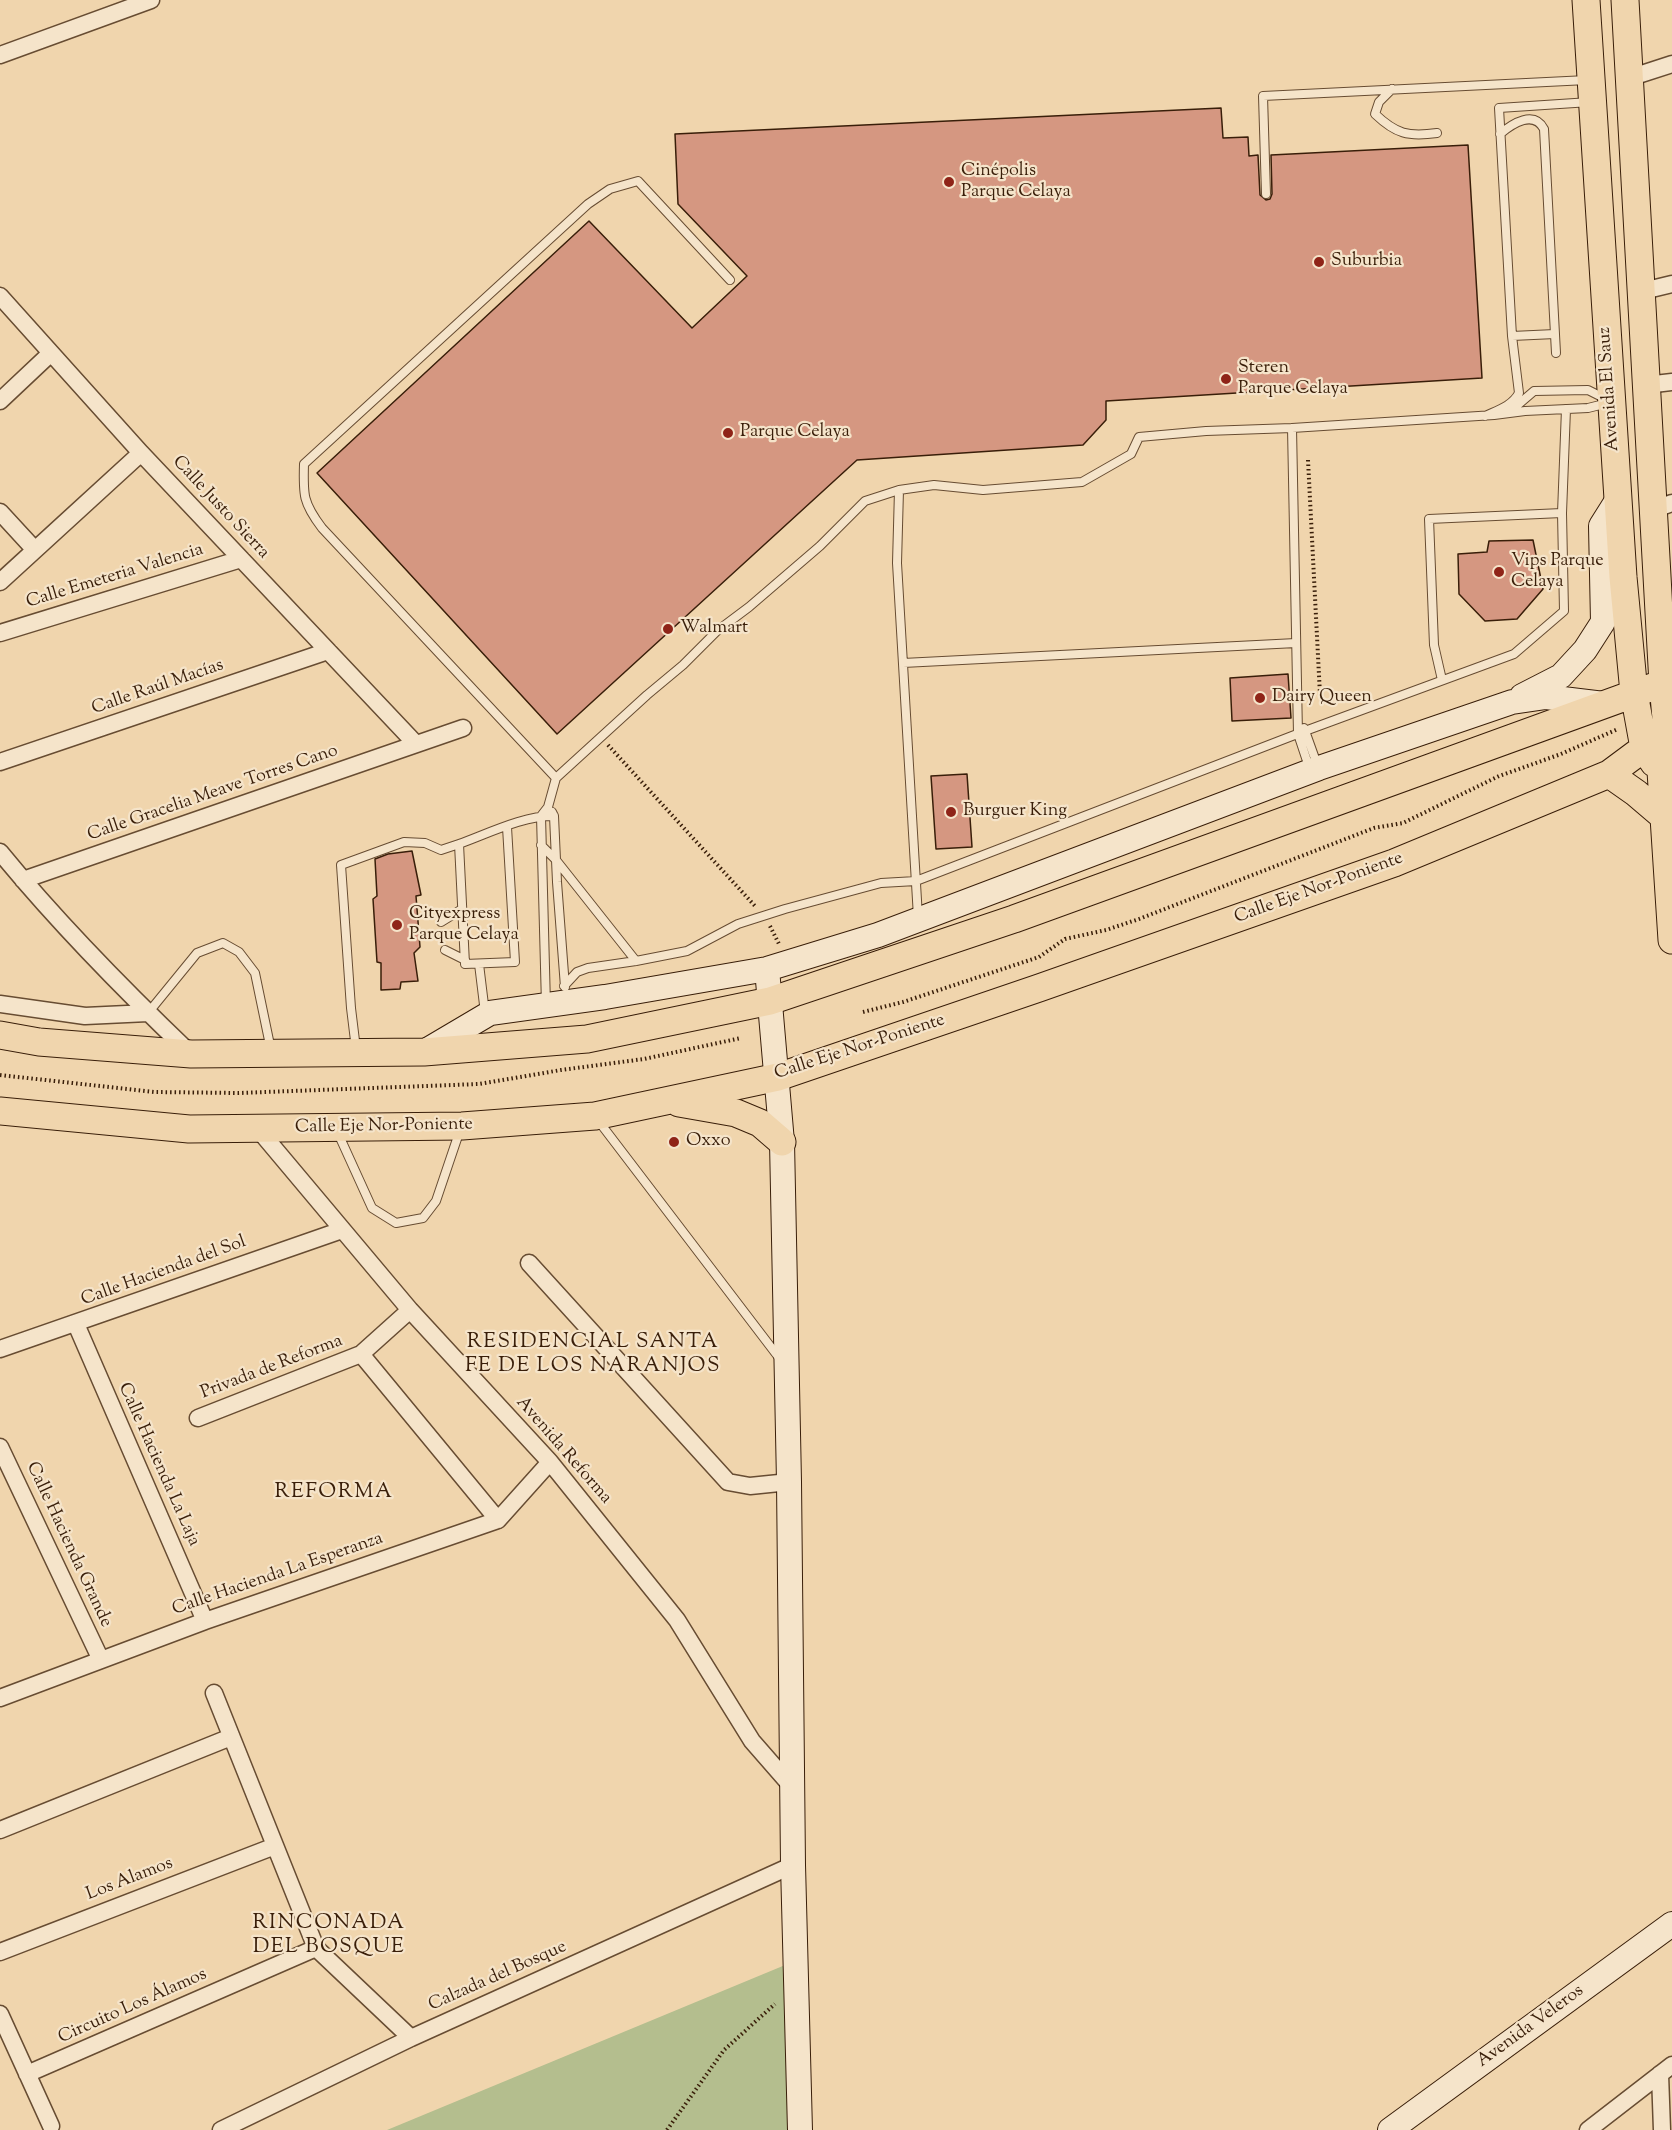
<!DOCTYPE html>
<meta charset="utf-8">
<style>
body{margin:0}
canvas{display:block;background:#f0d5ad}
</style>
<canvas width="1672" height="2130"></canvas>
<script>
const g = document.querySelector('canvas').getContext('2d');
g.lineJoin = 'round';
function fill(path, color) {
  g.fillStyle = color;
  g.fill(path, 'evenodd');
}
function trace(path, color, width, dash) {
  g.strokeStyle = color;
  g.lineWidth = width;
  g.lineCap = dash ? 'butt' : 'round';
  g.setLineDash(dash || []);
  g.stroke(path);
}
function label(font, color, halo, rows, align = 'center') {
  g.font = font + ' "Sorts Mill Goudy",serif';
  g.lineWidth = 4.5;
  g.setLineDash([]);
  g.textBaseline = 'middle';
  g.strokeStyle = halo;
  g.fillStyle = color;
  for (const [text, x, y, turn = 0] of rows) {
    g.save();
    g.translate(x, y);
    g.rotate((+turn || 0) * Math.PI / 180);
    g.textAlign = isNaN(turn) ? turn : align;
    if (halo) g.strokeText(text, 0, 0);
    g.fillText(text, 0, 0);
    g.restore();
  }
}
fill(new Path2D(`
 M790,1963l3,167h-406z`), '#b4be8e');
const building = new Path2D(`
 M1221,108l2,30 25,-1 1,19 9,-1 2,40 6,5 4,-1 2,-5 -1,-39 197,-10 14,233 -376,23v19l-23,25 -226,15 -300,274 -240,-261 272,-252 103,107 55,-52 -69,-72 -3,-70z
 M1533,540l10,49 -26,30 -32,2 -26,-27 -1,-40 29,-2 2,-11z
 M1288,674l3,44 -59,3 -2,-43z
 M967,774l5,73 -36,2 -5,-73z
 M412,851l9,44 -5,1 4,51 -6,6 4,28 -17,1 -1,7 -19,1v-27l-4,-1 -4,-63 4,-3 -2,-37 13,-5z`);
fill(building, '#d59781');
trace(building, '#391e09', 1.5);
const lane = new Path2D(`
 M1392,89l-13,13 -4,12c21,20 33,23 62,19
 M1500,134c13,-11 34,-24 44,-5l12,224
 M1266,194l-3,-98 324,-16
 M1512,336l43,-2
 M1513,409l21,-18 54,-1 20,10
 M1485,416c13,-6 27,-10 34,-23l-7,-57 -13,-228 91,-6
 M1292,428l202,-13 31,-4 63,-3 20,-5
 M899,490l35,-5 49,5 99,-8 49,-28 8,-17 67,-6 86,-3 6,306 12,36
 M903,663l393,-20
 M1442,680l-8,-35 -5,-126 133,-6
 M1304,728l14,39
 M556,778l-234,-250c-19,-25 -19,-33 -18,-64l284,-260 22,-15 28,-8 92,99
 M552,812l2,4 3,66 8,105
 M507,827l8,135 -50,2 -6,-120c28,-10 66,-29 95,-28
 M541,845l15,15 80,101
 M441,922l21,-13
 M445,950l20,10
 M479,964l6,49
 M564,986l13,-14 11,-4 48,-7 51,-10 51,-27 47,-15 96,-26 35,-2 389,-150 209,-77 50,-43 -2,-98 4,-104
 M546,1005l-5,-189 7,-9 8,-29 91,-83 36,-30 34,-34 32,-24 71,-61 45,-45 34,-11 -2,73 21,354
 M148,1013l49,-60 26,-10 16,9 16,21 16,77
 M356,1049l-5,-41 -10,-143 63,-23 21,1 16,7 18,-6
 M597,1119l183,240
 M337,1131l35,77 24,15 27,-5 13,-17 24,-71`);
const street = new Path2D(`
 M0,55l151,-55
 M1629,78l43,-14
 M1643,291l29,-7
 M0,296l141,157 275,291
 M1646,385l26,-3
 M0,401l51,-48
 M1653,510l19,-7
 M0,512l35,38
 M0,582l141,-129
 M0,633l241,-74
 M0,762l328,-111
 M0,852c58,71 124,138 190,201
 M23,880l440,-152
 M0,1004l85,12 63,-3
 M258,1129l152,181 140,152 127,158 75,121 41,47
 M529,1263l199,219 22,4 39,-4
 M76,1324l129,297
 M0,1349l342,-119
 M361,1354l137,166
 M198,1418l163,-64 49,-44
 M0,1447l101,213
 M214,1693l102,255 95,90
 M0,1698l205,-77 293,-101 52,-58
 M0,1830l231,-93
 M0,1952l275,-106
 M0,2014l51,112
 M27,2074l289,-126
 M1660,2074l2,56
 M221,2130l190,-92 382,-173
 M1588,2130l84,-65`);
const secondary = new Path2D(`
 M1522,696l39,-20 24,-26 18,-28 -2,-96 17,-27
 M767,969l15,173 7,340 4,383 7,265
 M424,1052l66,-39 115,-16 162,-28 111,-34 441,-167 193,-66 34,-5 58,7
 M1390,2130l282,-206`);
const primary = new Path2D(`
 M1586,0l37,577 11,116 10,55 10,15
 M1625,0l38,684 5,57 -7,30 11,169
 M1609,774l27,19 27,23
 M0,1035l39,7 152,12 233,-2 163,-13 183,-38 244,-82 658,-239
 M679,1103l57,10 24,10 22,19
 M0,1111l189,18 273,-3 133,-10 183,-39 261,-89 355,-125 215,-89 35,-26 28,-9`);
trace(lane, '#674c32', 10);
trace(street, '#674c32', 19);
trace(secondary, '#391e09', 26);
trace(primary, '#391e09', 29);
trace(new Path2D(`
 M1308,460l12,235
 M608,745l147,161
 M770,926l9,18
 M863,1012l40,-10 136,-45 26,-18 41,-9 33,-11 235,-91 29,-5 96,-47 62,-22 57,-25
 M0,1075l154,17 85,1 240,-9 82,-14 83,-11 97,-21
 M667,2130l57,-80 51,-46`), '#391e09', 4, [1.5, 3]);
trace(lane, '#f5e4ca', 8);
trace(street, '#f5e4ca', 16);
trace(secondary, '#f5e4ca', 24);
trace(primary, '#f0d5ad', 27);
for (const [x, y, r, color] of [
 [949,182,6,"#8f2418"],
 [1319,262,6,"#8f2418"],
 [1226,379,6,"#8f2418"],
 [728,433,6,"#8f2418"],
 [1499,572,6,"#8f2418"],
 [668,629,6,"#8f2418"],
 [1260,698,6,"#8f2418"],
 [951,812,6,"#8f2418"],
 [397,925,6,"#8f2418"],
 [674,1142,6,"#8f2418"]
]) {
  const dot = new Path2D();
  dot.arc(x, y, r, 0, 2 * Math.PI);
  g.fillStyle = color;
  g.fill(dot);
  trace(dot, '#f5e4ca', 2);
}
label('18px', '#391e09', '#f5e4ca', [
 ["Cinépolis",961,172],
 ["Parque Celaya",961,193],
 ["Suburbia",1331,262],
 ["Steren",1238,369],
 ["Parque Celaya",1238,390],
 ["Parque Celaya",740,433],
 ["Vips Parque",1511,562],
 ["Celaya",1511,583],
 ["Walmart",680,629],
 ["Dairy Queen",1272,698],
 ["Burguer King",963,812],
 ["Cityexpress",409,915],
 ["Parque Celaya",409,936],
 ["Oxxo",686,1142]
], 'left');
label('18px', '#391e09', '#f5e4ca', [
 ["Avenida El Sauz",1610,389,-94],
 ["Calle Justo Sierra",220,508,47],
 ["Calle Emeteria Valencia",115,577,-17],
 ["Calle Raúl Macías",158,688,-19],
 ["Calle Gracelia Meave Torres Cano",213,794,-19],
 ["Calle Eje Nor-Poniente",1319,889,-20],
 ["Calle Eje Nor-Poniente",860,1048,-18],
 ["Calle Eje Nor-Poniente",384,1127,-1],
 ["Calle Hacienda del Sol",164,1272,-20],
 ["Privada de Reforma",272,1368,-21],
 ["Avenida Reforma",563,1451,49],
 ["Calle Hacienda La Laja",158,1465,66],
 ["Calle Hacienda Grande",68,1545,65],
 ["Calle Hacienda La Esperanza",278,1575,-19],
 ["Los Alamos",130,1880,-21],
 ["Calzada del Bosque",498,1977,-24],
 ["Circuito Los Álamos",133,2007,-24],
 ["Avenida Veleros",1531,2027,-36]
]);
g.letterSpacing = '1.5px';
label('21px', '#391e09', '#f5e4ca', [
 ["RESIDENCIAL SANTA",593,1343],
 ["FE DE LOS NARANJOS",593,1367],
 ["REFORMA",334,1493],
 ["RINCONADA",329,1924],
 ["DEL BOSQUE",329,1948]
]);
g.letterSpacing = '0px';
</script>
